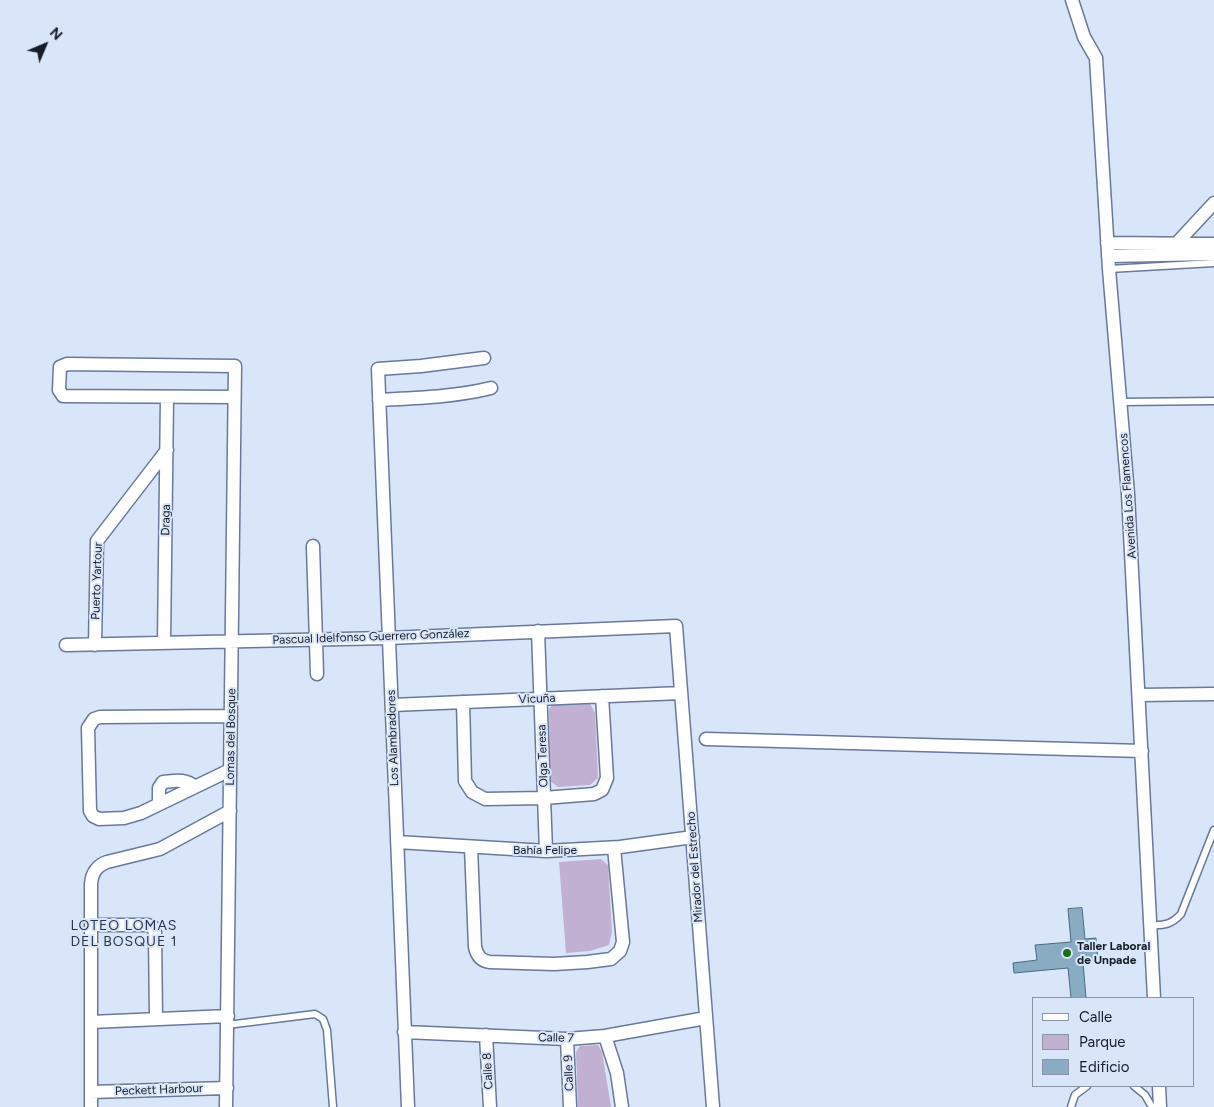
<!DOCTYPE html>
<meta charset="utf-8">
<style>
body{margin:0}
#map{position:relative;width:1214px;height:1107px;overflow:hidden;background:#d9e5f9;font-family:Figtree,sans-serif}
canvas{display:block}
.legend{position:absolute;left:1032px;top:997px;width:162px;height:90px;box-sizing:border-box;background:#d9e5f9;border:1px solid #8b95a5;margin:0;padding:6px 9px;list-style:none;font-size:15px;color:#161d28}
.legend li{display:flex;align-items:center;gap:10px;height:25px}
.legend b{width:25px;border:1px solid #8b95a5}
.north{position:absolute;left:20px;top:20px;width:50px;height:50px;-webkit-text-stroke:4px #d9e5f9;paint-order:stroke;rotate:45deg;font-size:14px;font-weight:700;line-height:20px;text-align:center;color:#161d28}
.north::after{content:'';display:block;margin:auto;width:18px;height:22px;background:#161d28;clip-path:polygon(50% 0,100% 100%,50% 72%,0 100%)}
</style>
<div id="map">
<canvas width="1214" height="1107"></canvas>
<ul class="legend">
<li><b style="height:6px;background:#fff"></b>Calle</li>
<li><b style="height:14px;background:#c1b0d1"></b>Parque</li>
<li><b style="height:14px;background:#89acc2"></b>Edificio</li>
</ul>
<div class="north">N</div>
</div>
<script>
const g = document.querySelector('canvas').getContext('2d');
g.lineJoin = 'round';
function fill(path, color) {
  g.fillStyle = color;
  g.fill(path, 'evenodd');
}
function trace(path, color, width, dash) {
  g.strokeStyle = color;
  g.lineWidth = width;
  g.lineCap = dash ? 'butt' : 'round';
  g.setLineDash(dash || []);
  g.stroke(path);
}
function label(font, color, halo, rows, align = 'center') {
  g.font = font + ' Figtree,sans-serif';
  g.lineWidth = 4;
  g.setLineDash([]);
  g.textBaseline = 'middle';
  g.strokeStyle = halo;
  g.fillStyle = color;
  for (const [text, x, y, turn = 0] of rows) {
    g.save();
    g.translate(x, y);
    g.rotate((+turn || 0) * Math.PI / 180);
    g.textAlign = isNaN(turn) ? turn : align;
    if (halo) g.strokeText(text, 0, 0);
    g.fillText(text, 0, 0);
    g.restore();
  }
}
fill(new Path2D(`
 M590,704l5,9 3,65 -8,7 -32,2 -8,-6 -1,-72 3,-4z
 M601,859l7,6 4,67 -3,13 -19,6 -24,2 -7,-91z
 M598,1045l4,7 9,55h-33l-2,-55 4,-6z`), '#c1b0d1');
const building = new Path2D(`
 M1082,908l3,31 11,-1 2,22 -15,2 3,36h-15l-3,-30 -54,5 -1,-10 24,-3 -2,-15 36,-3 -3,-33z`);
fill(building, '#89acc2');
trace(building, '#4a6a7f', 1);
const service = new Path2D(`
 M1109,269l105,-6
 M1121,402l93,-1
 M1151,925c13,1 21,-1 30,-11l33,-84
 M227,1025l88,-11 8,5 4,11 6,77
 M1134,1086l11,9 7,12
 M1071,1107l4,-12 12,-9`);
const minor = new Path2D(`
 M1072,0l12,37 12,21 13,211 19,225 26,504
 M1107,243l107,1
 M1176,244l38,-41
 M1108,256l106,-2
 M379,400c37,-2 76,-3 112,-12
 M313,546l4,128
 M538,631l8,220
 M164,643l3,-246
 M66,645l322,-7 288,-12 37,481
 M95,645l2,-104 70,-91
 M1139,695l75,-1
 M463,702l2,79 7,11 13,7 59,-1 50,-4 8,-4 5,-12 -5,-82
 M392,705l289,-12
 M706,739l436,12
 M230,770l-89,43 -17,5 -25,1 -6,-3 -3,-5 -2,-83 6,-9 6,-2 131,-1
 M159,804v-16l4,-6c12,-1 22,-4 32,5
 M397,842l149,9 74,-4 73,-10
 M471,847l4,100c2,9 6,14 15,15l64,2 33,-2 24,-3 9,-8 3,-9 -9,-94
 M91,925h57l5,2 2,6 1,86
 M91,1022l137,-6
 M404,1032l163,7 38,-3 101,-18
 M486,1035l4,72
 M605,1036l12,37 5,34
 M567,1039l3,68
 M1159,1086l1,21
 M91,1092l136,-4
 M91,1107v-223c1,-11 5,-18 16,-22l53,-13 70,-38
 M226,1107l9,-741 -168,-2 -7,3 -1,23 4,6 171,1
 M408,1107l-30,-738 43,-3 63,-8`);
trace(service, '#687a97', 9);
trace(minor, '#687a97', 15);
trace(service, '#fff', 6);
trace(minor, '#fff', 12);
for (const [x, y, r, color] of [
 [1067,953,5,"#1c6d14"]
]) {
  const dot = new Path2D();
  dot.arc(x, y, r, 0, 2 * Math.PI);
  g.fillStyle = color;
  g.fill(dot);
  trace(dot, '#d9e5f9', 2);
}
label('12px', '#161d28', '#d9e5f9', [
 ["Avenida Los Flamencos",1128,496,-94],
 ["Draga",166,520,-89],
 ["Puerto Yartour",97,581,-88],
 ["Pascual Idelfonso Guerrero González",371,637,-2],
 ["Vicuña",537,699,-2],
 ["Lomas del Bosque",231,737,-89],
 ["Los Alambradores",393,738,-92],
 ["Olga Teresa",543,756,-92],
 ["Bahía Felipe",545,850],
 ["Mirador del Estrecho",695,867,-94],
 ["Calle 7",556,1038,1],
 ["Calle 8",488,1071,-93],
 ["Calle 9",569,1073,-92],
 ["Peckett Harbour",159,1090,-2]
]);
label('bold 12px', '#161d28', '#d9e5f9', [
 ["Taller Laboral",1077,946],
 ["de Unpade",1077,960]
], 'left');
g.letterSpacing = '1px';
label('14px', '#283751', '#d9e5f9', [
 ["LOTEO LOMAS",124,926],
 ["DEL BOSQUE 1",124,942]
]);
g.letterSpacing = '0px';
</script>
